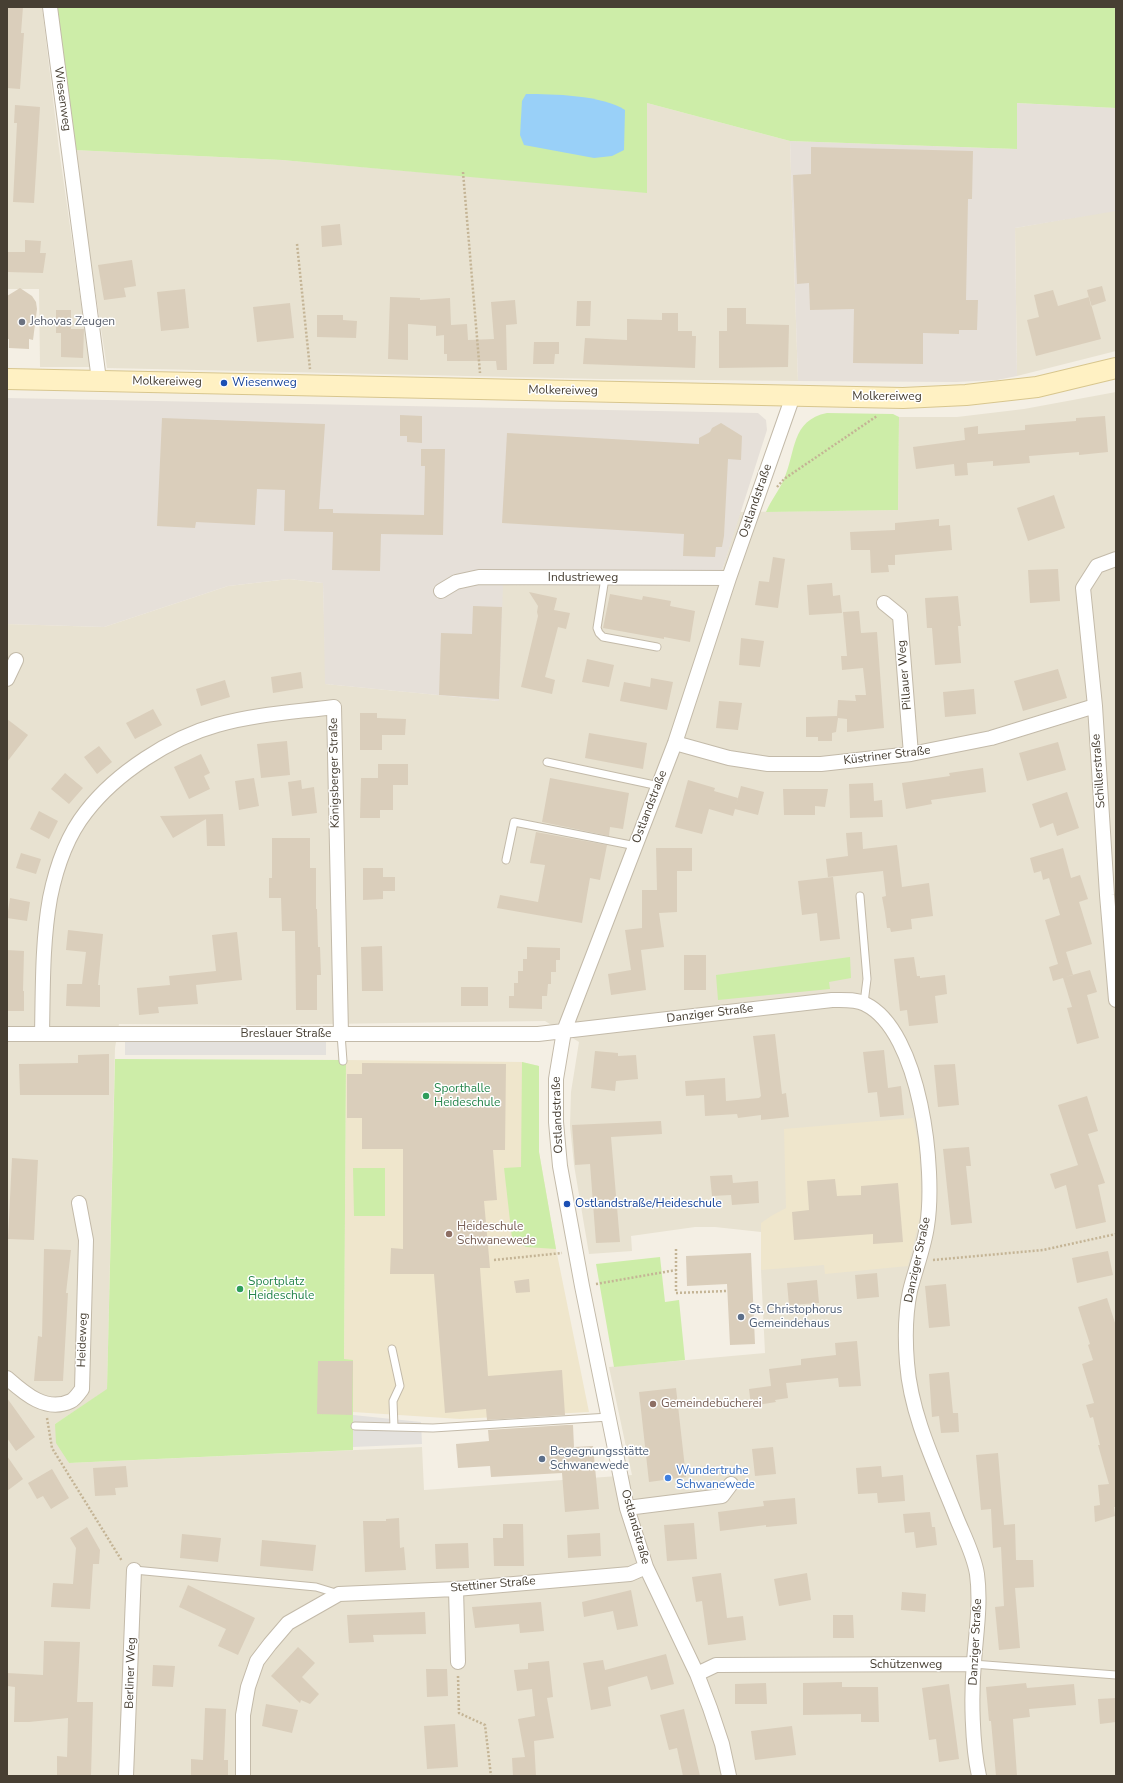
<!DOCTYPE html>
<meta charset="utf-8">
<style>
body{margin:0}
#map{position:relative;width:1123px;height:1783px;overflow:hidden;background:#f4efe4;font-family:"Nunito Sans",sans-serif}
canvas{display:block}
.frame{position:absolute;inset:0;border:8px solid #473f33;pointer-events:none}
</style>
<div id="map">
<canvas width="1123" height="1783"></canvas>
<div class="frame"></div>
</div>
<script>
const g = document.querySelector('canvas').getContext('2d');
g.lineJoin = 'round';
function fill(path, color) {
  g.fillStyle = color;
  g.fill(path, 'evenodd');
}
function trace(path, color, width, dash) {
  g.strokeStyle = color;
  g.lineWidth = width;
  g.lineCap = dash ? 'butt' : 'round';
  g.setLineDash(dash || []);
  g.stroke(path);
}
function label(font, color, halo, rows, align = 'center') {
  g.font = font + ' "Nunito Sans",sans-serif';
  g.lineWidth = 3;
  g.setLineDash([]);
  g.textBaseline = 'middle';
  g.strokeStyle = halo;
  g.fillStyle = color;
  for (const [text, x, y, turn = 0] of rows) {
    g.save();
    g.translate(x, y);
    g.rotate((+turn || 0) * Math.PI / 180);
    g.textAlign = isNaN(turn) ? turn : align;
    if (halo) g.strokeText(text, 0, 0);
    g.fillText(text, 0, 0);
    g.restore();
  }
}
fill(new Path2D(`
 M7,7h35l17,142 31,218h-50l-1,-78h-32z
 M647,103l143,38 8,240 -197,-2 -494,-11 -33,-218 208,10 365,32z
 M1110,211h6v140l-99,25 -2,-148z
 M1116,392v1384h-1109v-1152l97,3 124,-41 61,-7 34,4 3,101 173,17 3,-116 215,1 23,-74 158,-2 1,-93h58l67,-8zM545,1021l34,21 -8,50 -1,34 4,39 15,89 43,-3 -1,-15 64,-9h20l46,5v38l4,83 -156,14 23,108 -208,15 -2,-43 -353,16 -14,-39 52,-34 8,-342 4,-24 134,1z`), '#e8e2d1');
fill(new Path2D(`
 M1016,103l100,5v103l-101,17 2,148 -20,4 -41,2 -158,-1 -8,-240 227,8z
 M7,398l751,15 8,7 1,10 -50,156 -214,-1 -4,116 -174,-17 -2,-101 -34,-4 -61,7 -124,41 -97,-3z`), '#e6e0d9');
fill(new Path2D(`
 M346,1060l176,2 17,4v86l17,97 33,163 -129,7 -107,-7v-52h-9z
 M913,1118l6,28 3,63 -14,57 -83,8 -1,-9 -63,5v-47l10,-7 15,-8 -2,-79z`), '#efe6cc');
fill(new Path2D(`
 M56,7h1060v101l-99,-5v46l-227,-8 -143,-38v90l-365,-33 -208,-10z
 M827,413l66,1 6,3 -1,93 -132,2c5,-12 13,-21 18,-33 12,-27 7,-59 43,-66z
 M850,957l1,21 -22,4 1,7 -112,11 -2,-25z
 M115,1059l231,1 -2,299 9,1v90l-284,13 -13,-20 -1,-19 52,-35z
 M522,1062l17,4v86l17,97 -30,-2 -14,-9 -8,-70 17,-1z
 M353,1168h32v48h-31z
 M660,1257l5,45 14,-2 6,60 -71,7 -18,-103z`), '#cdeda8');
fill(new Path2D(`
 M125,1042h201v13h-201z
 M353,1415l68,7 1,22 -69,3z`), '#e4e1dd');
fill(new Path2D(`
 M526,94c27,0 76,1 99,16l-1,40 -12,6 -18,2 -70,-13 -4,-10 2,-34z`), '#99d0f8');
fill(new Path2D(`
 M7,7h16l-2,26h3l-4,56 -13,-1z
 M15,105l25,2 -6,96 -21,-1 4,-79h-3z
 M811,147l162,4 -1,48h-4l-2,101h12l-1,30h-18v4l-36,-1v31l-70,-1 1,-54 -44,1 -1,-27 -12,1 -4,-109 18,-1z
 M340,224l2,21 -20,2 -1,-21z
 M25,240l16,1 -1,12h6l-3,20 -36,-1v-20h18z
 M132,260l4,26 -12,2 2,9 -22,3 -6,-35z
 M1102,286l4,15 -15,5 -4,-16z
 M20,288l12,8 4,6 1,7 -4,31 -4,-1v10l-20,-1v-9h-2v-43z
 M185,289l4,39 -28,3 -4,-39z
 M1053,290l5,16 31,-9 12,42 -65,17 -9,-36 12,-3 -5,-22z
 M390,297l30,1v2l30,-2 1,27 16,-1 1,16 26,-1 -3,-37 24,-2 2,24 -11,1 1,45h-10l-1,-9h-49v-7h-3v-19l-8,1v-10l-28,-2v36l-20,-1z
 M577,301h14l-1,25h-14z
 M290,303l4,35 -37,4 -4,-35z
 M727,308h19v16l43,1 -1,42 -69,1v-37h8z
 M56,310h15v19h13l-1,29 -22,-1v-24h-5z
 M662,313h16v18h14v5h4l-1,32 -112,-4 2,-26 42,2v-21l35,1z
 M317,315h26v5l14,1 -1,17 -39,-1z
 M534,342h25v12h-4l-1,10h-21z
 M400,415l22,1v27l-15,-1v-6h-7z
 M1105,416l3,36 -29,3v-3l-50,4 1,7 -37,3v-5l-26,2 1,12 -13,1 -1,-12 -38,5 -3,-22 52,-7 -1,-12 14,-2v8l47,-4v-5l51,-4v-3z
 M162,418l163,6 -6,85h14v4l91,2 1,-49h-4v-17h24l-2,86 -62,-1 -1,37 -48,-1 1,-38 -49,-1 1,-41 -28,-1 -2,36 -59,-3 -1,6 -38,-2z
 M721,423l21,13 -1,24 -13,-1 -4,77 -2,11h-6l-1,10 -32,-1 1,-22 -182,-11 5,-90 192,11v-6l11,-6 2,-4z
 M1054,495l11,33 -37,13 -11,-33z
 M939,519v7l11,-1 2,25 -57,5v10h-7l1,7 -18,1 -1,-23h-19l-1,-18 45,-2v-7z
 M773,557l12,2 -7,49 -23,-3 4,-24 10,1z
 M1058,569l2,32 -30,2 -2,-33z
 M832,583l1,13 7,-1 2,18 -33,2 -2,-30z
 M529,592l28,6 -3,12 16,3 -4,16 -8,-2 -13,50 10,3 -3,14 -31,-7 17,-71 -1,-4 1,-6z
 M610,594l32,6 1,-4 28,5 -1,5 25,5 -5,31 -26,-5v2l-61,-11z
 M958,596l3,30h-3l3,37 -26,2 -3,-37h-5l-2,-30z
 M473,606l29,1 -3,92 -60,-4 2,-62 31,1z
 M859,611l2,22 16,-1 7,96 -37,4v-13l-9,-1 -2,14 -4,1v8h-14v-4h-12v-20l31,-1 1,-16 18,1 -1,-6h11l-3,-27 -21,2 -1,-14h6l-4,-44z
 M741,638l23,3 -4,26 -21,-2z
 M587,659l27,6 -5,22 -27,-5z
 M1058,669l9,29 -44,13 -9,-30z
 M301,672l2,16 -30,5 -2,-16z
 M651,678l22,4 -6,28 -47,-9 4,-19 26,5z
 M225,680l5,17 -29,9 -5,-17z
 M974,689l2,25 -31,3 -2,-25z
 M719,701l23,2 -4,27 -22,-2z
 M153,709l9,16 -27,14 -9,-16z
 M360,713h17v5l29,1 -1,16h-23v15h-22z
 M7,719l21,16 -21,27z
 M589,733l58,10 -4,26 -58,-11z
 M287,741l3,34 -29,3 -4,-34z
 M1058,742l8,28 -39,11 -8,-28z
 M99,746l13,16 -15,12 -13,-17z
 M201,754l9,19 -6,3 6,13 -21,10 -15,-32z
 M378,764h30v21h-15v25h-13v8h-20l1,-40h17z
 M983,768l3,24 -55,8 1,4 -26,5 -4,-26 48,-7 -1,-3z
 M65,773l18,15 -14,16 -18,-15z
 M254,778l5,28 -20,4 -4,-29z
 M550,778l79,15 -6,36 -13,-2 -1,9 -67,-14z
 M301,780l1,9 12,-2 3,26 -25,3 -4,-34z
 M688,780l27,8 -1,3 24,7 -5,18 -24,-7 -7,25 -27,-7z
 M873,783l1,18 8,-1 1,17 -33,1 -1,-34z
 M741,786l23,6 -6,23 -23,-6z
 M783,789h45l-3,18 -10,-1v9h-31z
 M1067,792l12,36 -22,8 -4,-13 -13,5 -8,-24z
 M39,811l19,10 -9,18 -19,-10z
 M223,814l2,32h-18l-1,-27 -33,19 -13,-22z
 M536,832l71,13 -7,35 -10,-2 -8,45 -85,-15 3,-13 38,7 7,-37 -15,-2z
 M862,832l1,17 34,-4 5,42 27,-4 4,33 -22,3 1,10 -21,3 -1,-4h-3l-2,-15 -3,-16 4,-1 -3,-25 -55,6 -2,-18 22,-3 -2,-23z
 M272,838h38v30h6v41h1l1,38h2l1,28h-4v35h-21l-1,-79h-13l-1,-33h-12v-20h3z
 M656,848h36v23h-15v41l-18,1 5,34 -23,3 5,40 -35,5 -3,-21 23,-4 -6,-40 17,-2v-38h15z
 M1063,848l8,30 9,-3 8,24 -9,3 13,42 -26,8 7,23 -8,2 25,-7 7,22 -10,3 12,43 -22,6 -10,-36 5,-1 -9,-29 -10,3 -4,-14 9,-3 -13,-44 15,-5 -11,-37 -6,2 -2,-9 -7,2 -4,-15z
 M21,853l20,6 -5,15 -20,-6z
 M363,868h20v9h12v14h-12v8l-20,1z
 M833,877l7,62 -20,2 -3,-28 -15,2 -4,-34z
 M10,898l20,4 -3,19 -20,-3z
 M68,930l35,4 -5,51h2v22l-34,-1 1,-22h15l4,-32 -20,-2z
 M237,932l5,48 -46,5 2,19 -40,3 1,6 -20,2 -2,-27 33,-3 -1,-9 47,-5 -4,-36z
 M382,946l1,45h-21l-1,-44z
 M527,947l33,1v12h-4v12h-5v12h-3l-1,12h-5v13l-33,-1v-12h5v-13h4v-12h5v-12h4z
 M7,950l17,1 -1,40h1v20h-17z
 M684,955h22v35h-22z
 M914,957l3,19h3v2l25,-3 2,19 -12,2 3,27 -29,3 -2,-16 -7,1 -6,-52z
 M461,987h27v19h-27z
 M775,1034l7,60 4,-1 3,24 -28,3v-5l-23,3 -1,-4 -32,2 -1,-21 -18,1 -1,-15 40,-3 1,23 33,-3 2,-2 -8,-60z
 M884,1050l4,38 13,-2 3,29 -24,2 -3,-25 -9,1 -5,-41z
 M595,1051l23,2v3l18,-1 2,24 -22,2 -1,10 -24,-3z
 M109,1054v41h-89l-1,-31 59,-1v-8z
 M362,1063l144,1 -1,86h-12l4,50 -13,1 6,67h-10l8,108 74,-6 3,45 -78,5 -1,-11 -41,4 -11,-139h-44l1,-26 12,1v-100h-41v-31h-15v-44h15z
 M955,1064l4,41 -21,2 -4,-42z
 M1087,1096l11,35 -10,3 17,49 -7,2 8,37 -30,7 -10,-44 -11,4 -5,-15 28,-9 -20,-60z
 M661,1121l1,13 -51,3 9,105 -24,1 -6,-79 -15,1 -3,-40z
 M969,1147l2,19h-5l6,57 -21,2 -8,-76z
 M12,1158l26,2 -4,80 -26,-1z
 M732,1175l1,8 25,-2 1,22 -27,2 -1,-10 -19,1 -2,-20z
 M835,1179l2,17 24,-1v-9l37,-3 5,59 -30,2v-10l-79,6 -2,-28 17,-2 -2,-29z
 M44,1249l27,1 -5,43h2l-5,88h-29l4,-45 4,1z
 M1108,1251l5,24 -36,8 -5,-25z
 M751,1253l4,91 -25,1 -3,-61 -40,2 -1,-30z
 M877,1273l2,24 -22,2 -2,-24z
 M529,1279l1,13 -14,1 -2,-12z
 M817,1280l2,23 -30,2 -2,-22z
 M946,1284l4,42 -21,2 -4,-42z
 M1107,1298l9,28v181h-2l1,9 -20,6 -1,-16 6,-1 -2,-20 11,-1 -11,-39h2l-7,-28 -3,1 -4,-13 8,-2 -12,-39 11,-4 -5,-15 2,-1 -12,-37z
 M857,1341l4,45 -22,1 -1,-9 -52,5 2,15 -13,2 1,2 -25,4 -2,-17 22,-3 -2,-17 32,-4v-6l35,-4 -1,-12z
 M318,1361h35l-1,54 -35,-1z
 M949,1372l4,41h5l1,19 -18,1 -2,-17 -7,1 -3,-43z
 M676,1388l10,89 -37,5 -10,-90z
 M7,1398l28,39 -19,14 -9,-13z
 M566,1425h7l1,22 19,-1 6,63 -34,3 -3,-39 -71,4 -1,-11 -32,2 -2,-24 33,-3 -1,-11z
 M773,1447l3,27 -21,2 -3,-27z
 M998,1453l6,72 11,-1 1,36h17l1,27 -19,1 5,60 -21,2 -4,-43 9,-1 -3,-59 -8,1 -2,-39 -10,1 -5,-55z
 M7,1456l16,23 -16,12z
 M126,1466l2,21 -13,1 1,7 -21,1 -2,-28z
 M881,1466l1,11 21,-2 2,26 -27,2 -1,-10 -19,1 -2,-26z
 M52,1469l17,29 -18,11 -8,-13 -6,3 -9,-16z
 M795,1498l2,26 -31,3v-2l-46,6 -2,-19 46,-6 -1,-5z
 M930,1512l2,15h3l2,18 -21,3 -2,-16 -9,1 -2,-19z
 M399,1518l1,30 4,-1 2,23 -41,2 -2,-51h23v-2z
 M694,1523l3,36 -30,2 -3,-36z
 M503,1524h20l1,42h-30l-1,-28h10z
 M87,1527l13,23 -1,14h-6l-3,45 -39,-2 2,-24 20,1 3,-36 -6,-10z
 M600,1533l1,23 -33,2 -1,-23z
 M182,1534l39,4 -3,24 -38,-4z
 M262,1540l54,5 -3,26 -53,-5z
 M468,1543l1,25 -33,1 -1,-25z
 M721,1573l6,45 16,-2 3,24 -38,5 -6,-44 -6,1 -4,-25z
 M807,1573l4,27 -32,6 -5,-27z
 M188,1585l67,33 -17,37 -20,-9 8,-17 -47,-22z
 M631,1590l7,36 -21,4 -4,-19 -29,6 -2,-15z
 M902,1592l24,2 -1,18 -24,-2z
 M541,1602l3,29 -24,2 -1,-9 -44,4 -3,-21z
 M425,1612l1,22 -53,1 1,7 -25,1 -2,-28z
 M833,1615h20l1,23h-21z
 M44,1641l36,1 -3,60h16l-2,74h-34v-20l10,1 1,-39 -39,4h-15l1,-35 -8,-1v-13l36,2z
 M298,1647l17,16 -13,14 17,17 -9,10 -9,-4 -1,3 -29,-27z
 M666,1654l8,30 -23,6 -4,-14 -39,11 3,19 -20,4 -8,-47 20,-3 2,10z
 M549,1661l4,36 -6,1 7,40 -20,3 2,35h-23l-1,-18 13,-1 -7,-38 17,-3 -3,-27 -15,2 -3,-21 14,-1v-6z
 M153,1665l22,1 -2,21 -21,-1z
 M426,1669h21l1,27 -21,1z
 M842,1682v5h36l1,35h-18v-8l-58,1v-32z
 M766,1683l1,21h-32v-20z
 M1026,1683l1,5 47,-4 2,21 -47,4 1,8 -17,2 4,57h-21l-5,-55h-2l-3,-34z
 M949,1684l10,75 -20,3 -3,-23 -7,1 -7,-52z
 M1116,1698v24l-16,2 -2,-25z
 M266,1704l32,6 -6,23 -30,-7z
 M205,1708l21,1 -2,51h4v16h-37v-17l12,1z
 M684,1709l16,67h-17l-6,-28 -8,2 -9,-35z
 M455,1724l3,43 -31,2 -3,-43z
 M792,1726l4,29 -41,5 -4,-29z`), '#dacebb');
const service = new Path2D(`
 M605,578l-8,50 2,5 4,4 54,10
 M547,762l112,24
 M506,860l8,-38 122,24
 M860,896l7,83 -3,24
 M341,1034l2,27
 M392,1349l8,37 -7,15 1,26
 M355,1426l78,2 176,-11
 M134,1570l182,17 23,7
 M973,1664l143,11`);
const minor = new Path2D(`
 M50,7l49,373
 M1116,559l-19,7 -14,22 12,118 12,189 9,105
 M441,591l15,-9 23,-5 250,1
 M884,603l16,13 11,138
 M7,679l9,-19
 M675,743l54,15 39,6h53l90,-10 80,-16 104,-32
 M7,1034h531l294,-34c11,0 24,-1 33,4 56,27 71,167 62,222 -3,22 -12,44 -17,65 -5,24 -5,48 -3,72 4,54 30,105 50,156 7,17 17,36 20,55 4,30 -1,59 -3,88 -3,33 -2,83 5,114
 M42,1034c1,-46 0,-91 8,-136 6,-30 17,-62 36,-86 30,-39 84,-74 131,-87 38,-11 78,-13 117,-18l7,327
 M7,1378c17,15 39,35 64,23 4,-2 8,-8 11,-12l4,-149 -7,-37
 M627,1508l95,-12 9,-12
 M456,1589l2,73
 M697,1674l19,-9 257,-1
 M126,1776l8,-206
 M243,1776v-61l5,-28 9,-26 13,-17 18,-21 51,-29 117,-5 174,-15 16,-7
 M729,1776l-7,-32 -12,-36 -13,-34 -51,-107 -19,-59 -45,-222 -22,-120 -4,-44v-43l8,-48 111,-288 54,-165 64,-182`);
const secondary = new Path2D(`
 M7,379l896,19 63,-3 71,-8 79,-19`);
trace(service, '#c3baa9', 9);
trace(minor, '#c3baa9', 16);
trace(secondary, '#d8c68e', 22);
trace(new Path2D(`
 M463,172l17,201
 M297,244l13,125
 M777,487l7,-8 93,-63
 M676,1249v44l51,-2
 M494,1260l68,-7
 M933,1260l110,-10 73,-16
 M596,1284l80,-14
 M47,1418l5,30 70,113
 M458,1676l1,37 26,12 6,51`), '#c4b495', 2.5, [2, 2]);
trace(service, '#fff', 7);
trace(minor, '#fff', 14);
trace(secondary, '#fff1c3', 20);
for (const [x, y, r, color] of [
 [22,322,4,"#6b7280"],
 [224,383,4,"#1a4fb4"],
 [426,1096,4,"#2e9e5b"],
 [567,1204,4,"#1a4fb4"],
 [449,1234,4,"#8d6e63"],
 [240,1289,4,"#2e9e5b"],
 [741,1317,4,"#5c6f8a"],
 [653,1404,4,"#8d6e63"],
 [542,1459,4,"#5c6f8a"],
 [668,1478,4,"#3f7fe0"]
]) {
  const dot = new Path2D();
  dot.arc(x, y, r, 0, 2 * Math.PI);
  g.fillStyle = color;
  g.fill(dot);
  trace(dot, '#fff', 1.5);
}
label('12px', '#473f33', '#fff', [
 ["Wiesenweg",62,99,82],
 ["Molkereiweg",167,382,1],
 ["Molkereiweg",563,391,1],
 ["Molkereiweg",887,397],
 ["Ostlandstraße",756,501,-71],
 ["Industrieweg",583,578],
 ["Pillauer Weg",905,675,-95],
 ["Küstriner Straße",887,756,-7],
 ["Schillerstraße",1099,771,-94],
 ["Königsberger Straße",335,773,-91],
 ["Ostlandstraße",650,807,-69],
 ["Danziger Straße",710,1014,-7],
 ["Breslauer Straße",286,1034],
 ["Ostlandstraße",558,1115,-92],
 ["Danziger Straße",918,1260,-78],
 ["Heideweg",83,1340,-88],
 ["Ostlandstraße",635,1527,74],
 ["Stettiner Straße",493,1585,-5],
 ["Danziger Straße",976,1642,-87],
 ["Schützenweg",906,1665],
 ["Berliner Weg",131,1673,-88]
]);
label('12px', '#5b616d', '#fff', [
 ["Jehovas Zeugen",30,322]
], 'left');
label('12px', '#164399', '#fff', [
 ["Wiesenweg",232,383],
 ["Ostlandstraße/Heideschule",575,1204]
], 'left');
label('12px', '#27864d', '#fff', [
 ["Sporthalle",434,1089],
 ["Heideschule",434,1103],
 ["Sportplatz",248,1282],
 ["Heideschule",248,1296]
], 'left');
label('12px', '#785e54', '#fff', [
 ["Heideschule",457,1227],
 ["Schwanewede",457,1241],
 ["Gemeindebücherei",661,1404]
], 'left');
label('12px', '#4e5e75', '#fff', [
 ["St. Christophorus",749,1310],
 ["Gemeindehaus",749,1324],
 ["Begegnungsstätte",550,1452],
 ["Schwanewede",550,1466]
], 'left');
label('12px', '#366cbe', '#fff', [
 ["Wundertruhe",676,1471],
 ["Schwanewede",676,1485]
], 'left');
</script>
